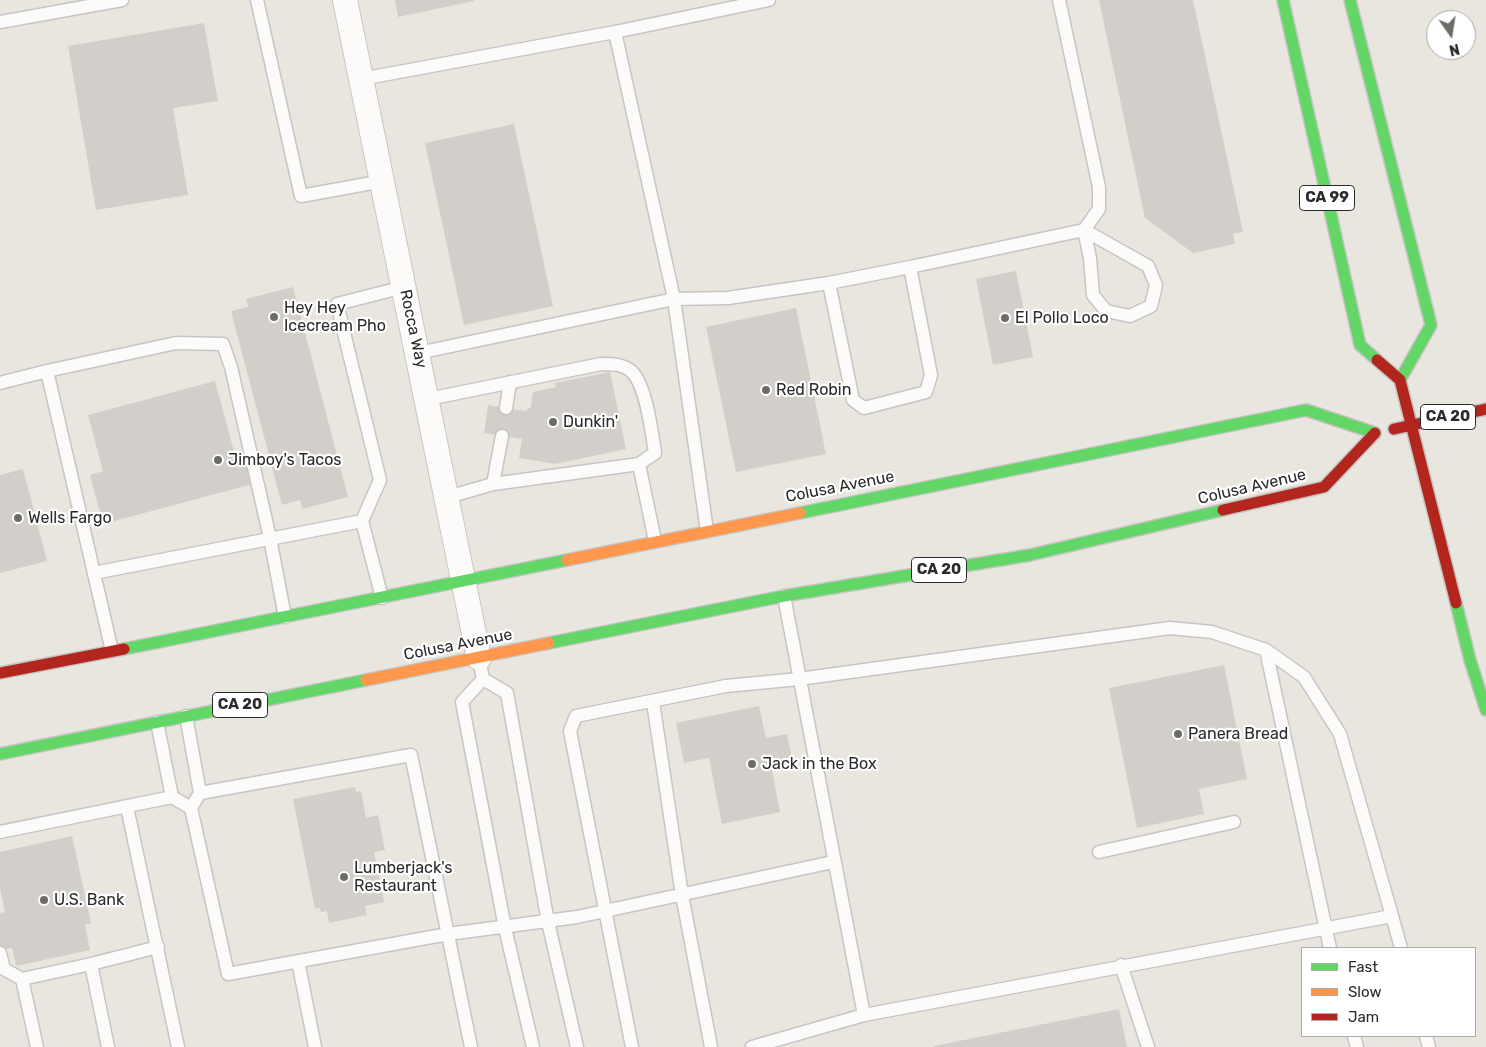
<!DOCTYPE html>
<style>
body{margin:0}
#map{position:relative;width:1486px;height:1047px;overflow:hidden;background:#e9e6df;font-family:Rubik,sans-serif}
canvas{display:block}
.legend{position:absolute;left:1301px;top:947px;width:175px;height:90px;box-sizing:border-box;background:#fff;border:1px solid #aaa;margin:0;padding:6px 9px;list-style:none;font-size:15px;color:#2a2a2a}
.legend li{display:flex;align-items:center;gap:10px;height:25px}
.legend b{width:25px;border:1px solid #aaa}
.north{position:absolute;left:1426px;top:10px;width:50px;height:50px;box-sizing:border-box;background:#fff;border:1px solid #aaa;border-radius:50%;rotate:167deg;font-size:14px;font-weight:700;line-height:20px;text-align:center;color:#2a2a2a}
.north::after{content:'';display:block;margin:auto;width:18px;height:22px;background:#6d6c69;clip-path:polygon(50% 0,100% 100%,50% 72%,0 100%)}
</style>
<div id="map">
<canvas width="1486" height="1047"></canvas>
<ul class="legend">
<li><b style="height:6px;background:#63d668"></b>Fast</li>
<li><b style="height:6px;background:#ff974d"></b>Slow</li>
<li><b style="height:6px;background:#b3261e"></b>Jam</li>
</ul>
<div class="north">N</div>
</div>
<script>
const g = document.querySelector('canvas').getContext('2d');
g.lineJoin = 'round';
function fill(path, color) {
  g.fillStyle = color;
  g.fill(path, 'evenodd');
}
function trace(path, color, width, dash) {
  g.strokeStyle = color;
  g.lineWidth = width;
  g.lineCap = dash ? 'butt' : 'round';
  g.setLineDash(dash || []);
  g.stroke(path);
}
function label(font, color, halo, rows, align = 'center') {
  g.font = font + ' Rubik,sans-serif';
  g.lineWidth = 4.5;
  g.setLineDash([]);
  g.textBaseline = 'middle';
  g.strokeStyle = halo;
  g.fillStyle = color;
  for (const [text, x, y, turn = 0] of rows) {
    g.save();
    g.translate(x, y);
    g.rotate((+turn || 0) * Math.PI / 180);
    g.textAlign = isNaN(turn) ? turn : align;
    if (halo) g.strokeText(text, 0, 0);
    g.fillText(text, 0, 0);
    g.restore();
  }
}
fill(new Path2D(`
 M395,0h79v1l-76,16z
 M1099,0h94l50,232 -10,2 2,10 -42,9 -48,-35z
 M204,23l14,78 -45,7 15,87 -92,15 -28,-164z
 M514,124l39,182 -89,19 -39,-182z
 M1016,271l17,86 -40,8 -17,-86z
 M293,287l55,210 -46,12 -2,-9 -18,5 -51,-194 17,-4 -2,-8z
 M796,308l30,146 -90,18 -30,-145z
 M610,372l16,77 -71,15 -36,-6 3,-19 -38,-6 4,-28 37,6 6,-4 2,-15 23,-5 -1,-4z
 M215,381l21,78 9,-3 8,28 -150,40 -13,-49 13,-4 -15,-56z
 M23,469l24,92 -47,12v-98z
 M1224,665l23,114 -48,10 5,25 -67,14 -28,-140z
 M759,706l7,32 21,-4 6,31 -21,5 8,42 -58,12 -13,-66 -25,5 -8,-40z
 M355,787l1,5 5,-1 5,27 12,-3 7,35 -11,2 10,50 -19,4 2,9 -38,8 -2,-12 -6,1 -1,-4 -5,1 -22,-110z
 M72,836l19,87 -6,2 5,25 -74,16 -4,-18 -12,2v-37l5,-1 -5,-24v-36z
 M1119,1009l8,38h-193v-1z`), '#d2cfca');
const lane = new Path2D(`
 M257,0l44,196 82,-15
 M0,22l122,-22
 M615,32l154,-32
 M361,79l254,-47 59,267 54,-1 101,-15 24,117 11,8 62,-16 5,-17 -21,-108 174,-37 64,36 8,19 -5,21 -21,10 -24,-5 -13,-16 -3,-37 -6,-28 15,-21v-22l-40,-187
 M829,283l81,-16
 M418,353l256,-54 33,232
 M47,371l129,-28 47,1 8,23 39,171 15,79
 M0,383l47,-12 65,280
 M428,399l173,-35c10,0 22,0 30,7 15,13 21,62 24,82l-16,11
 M506,408l4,-26
 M493,484l9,-48
 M448,497l45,-13 146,-20 16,77
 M362,521l20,77
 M94,573l268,-52 18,-41 -43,-176 67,-17
 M784,596l80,419
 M1266,650l64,298
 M479,658l4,21 24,14 41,229 29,125
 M483,679l-21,23 43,226 28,119
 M653,702l29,193 29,152
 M186,716l14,77
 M157,722l15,75
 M127,807l51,240
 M191,808l9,-15 211,-38 60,292
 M0,832l172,-35 19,11 37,166 220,-40 129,-17 256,-55
 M1099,852l135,-30
 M1392,916l9,32
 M0,953l4,16 18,10 69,-15 17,83
 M298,961l17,86
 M91,964l67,-17
 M1121,965l27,82
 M22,979l15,68
 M1354,1036l3,11
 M1426,1036l3,11
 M632,1047l-62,-316 6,-15 150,-30 73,-7 371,-51 42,4 54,18 38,27 36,57 52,182 -528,99 -112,32`);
const street = new Path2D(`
 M345,0l134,658`);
const fast = new Path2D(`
 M1283,0l77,345 17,15
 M1350,0l81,325 -31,55
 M800,513l506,-103 69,23
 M1456,603l14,57 16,50
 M549,643l235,-47 246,-41 193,-45
 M124,649l443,-89
 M0,754l366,-74`);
const slow = new Path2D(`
 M567,560l233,-47
 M366,680l183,-37`);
const jam = new Path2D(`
 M1377,360l23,20 56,223
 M1394,429l92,-20
 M1223,510l101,-23 51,-54
 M0,673l124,-24`);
trace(lane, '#c6c5c5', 15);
trace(street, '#c6c5c5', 26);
trace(fast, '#c4c4c1', 14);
trace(slow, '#c4c4c1', 14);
trace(jam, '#c4c4c1', 14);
trace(lane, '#fcfbfa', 12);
trace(street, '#fcfbfa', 24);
trace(fast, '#63d668', 11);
trace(slow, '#ff974d', 11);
trace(jam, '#b3261e', 11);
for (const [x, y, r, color] of [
 [274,317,5,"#6d6c69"],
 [1005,318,5,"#6d6c69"],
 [766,390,5,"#6d6c69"],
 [553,422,5,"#6d6c69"],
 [218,460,5,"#6d6c69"],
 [18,518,5,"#6d6c69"],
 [1178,734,5,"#6d6c69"],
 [752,764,5,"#6d6c69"],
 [344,877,5,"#6d6c69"],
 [44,900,5,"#6d6c69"]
]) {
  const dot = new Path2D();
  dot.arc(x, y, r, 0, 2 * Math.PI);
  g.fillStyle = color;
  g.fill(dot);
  trace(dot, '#fff', 2);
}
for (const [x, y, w] of [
 [1327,198,55],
 [1448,417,55],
 [939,570,55],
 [240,705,55]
]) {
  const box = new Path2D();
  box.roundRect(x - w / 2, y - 12.5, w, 25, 4);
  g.fillStyle = '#fff';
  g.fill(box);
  trace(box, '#2a2a2a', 1);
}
label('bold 15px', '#2a2a2a', null, [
 ["CA 99",1327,198],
 ["CA 20",1448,417],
 ["CA 20",939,570],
 ["CA 20",240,705]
]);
label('16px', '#2a2a2a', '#fff', [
 ["Hey Hey",284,308],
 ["Icecream Pho",284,326],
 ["El Pollo Loco",1015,318],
 ["Red Robin",776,390],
 ["Dunkin'",563,422],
 ["Jimboy's Tacos",228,460],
 ["Wells Fargo",28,518],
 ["Panera Bread",1188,734],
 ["Jack in the Box",762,764],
 ["Lumberjack's",354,868],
 ["Restaurant",354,886],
 ["U.S. Bank",54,900]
], 'left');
label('16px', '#2a2a2a', '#fff', [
 ["Rocca Way",413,329,78],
 ["Colusa Avenue",840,487,-11],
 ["Colusa Avenue",1252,487,-13],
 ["Colusa Avenue",458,645,-11]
]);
</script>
